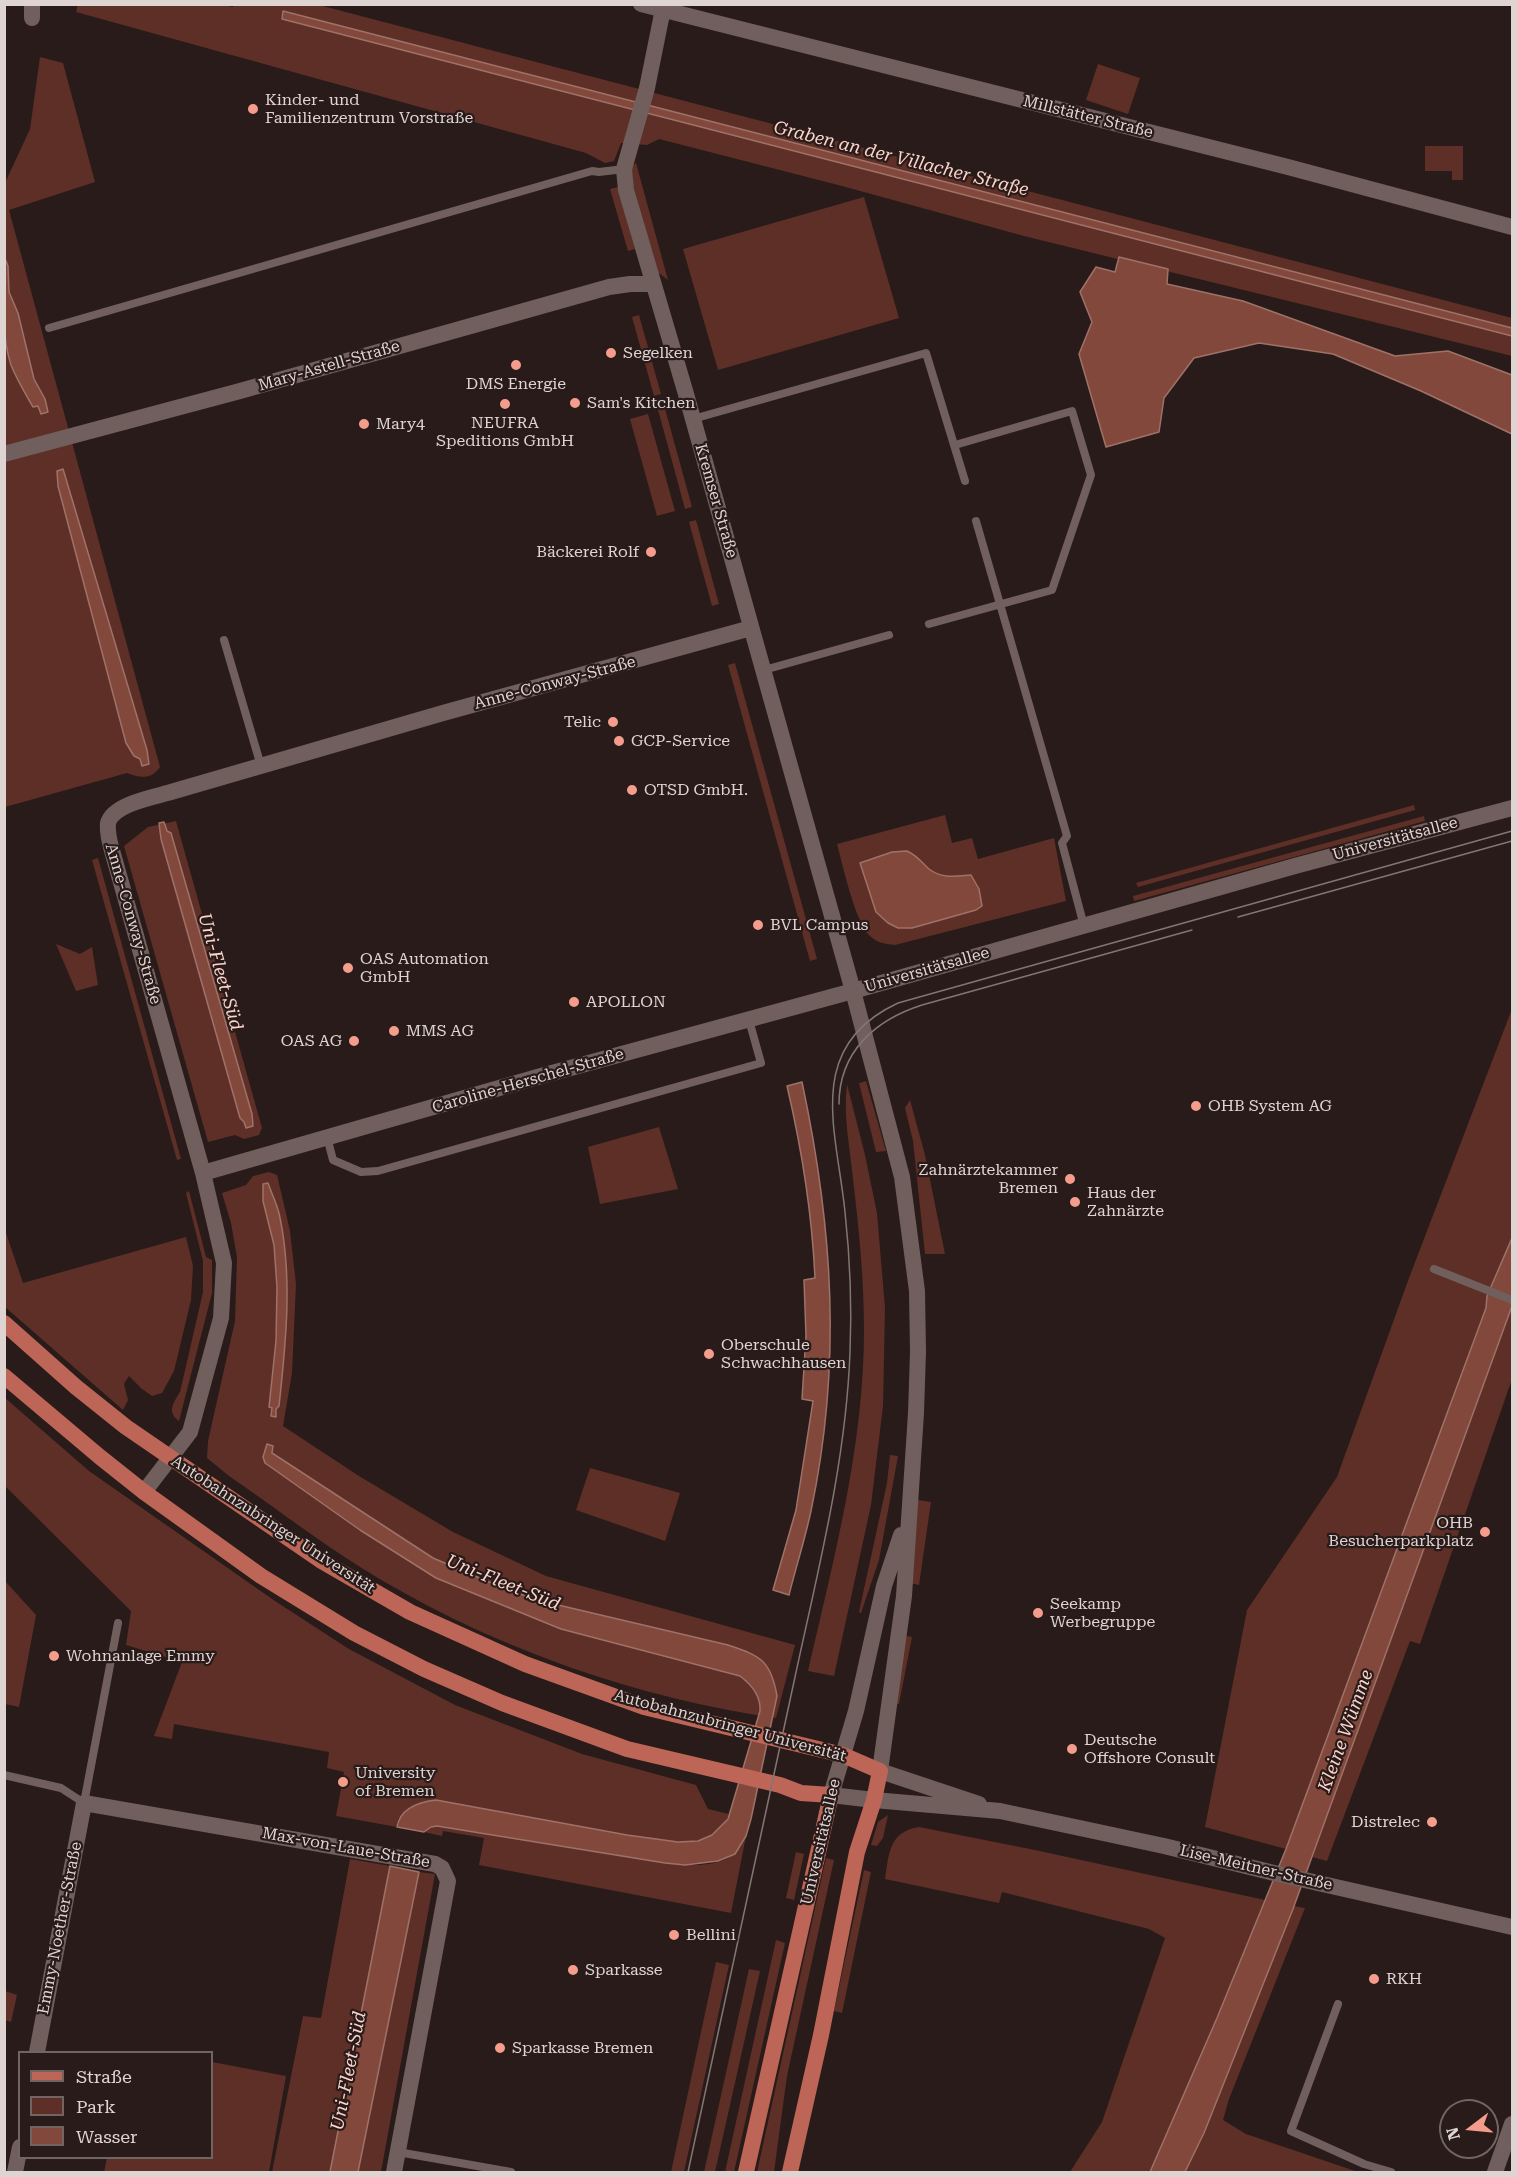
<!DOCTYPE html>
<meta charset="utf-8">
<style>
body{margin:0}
#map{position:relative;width:1517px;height:2177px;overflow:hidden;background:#291b19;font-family:"Roboto Serif",serif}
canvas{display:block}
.frame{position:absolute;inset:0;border:6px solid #ded4d2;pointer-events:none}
.legend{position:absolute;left:18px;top:2051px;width:195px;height:108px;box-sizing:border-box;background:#291b19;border:2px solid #716563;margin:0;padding:8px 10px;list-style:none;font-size:18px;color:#ded4d2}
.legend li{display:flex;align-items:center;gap:12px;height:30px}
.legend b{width:30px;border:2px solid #716563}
.north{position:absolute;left:1439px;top:2099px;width:60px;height:60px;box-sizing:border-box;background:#291b19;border:2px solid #716563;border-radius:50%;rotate:254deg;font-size:16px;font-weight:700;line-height:24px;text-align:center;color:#ded4d2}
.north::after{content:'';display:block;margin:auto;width:21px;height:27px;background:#f49d8c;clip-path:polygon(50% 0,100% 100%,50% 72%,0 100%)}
</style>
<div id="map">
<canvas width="1517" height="2177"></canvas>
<div class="frame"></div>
<ul class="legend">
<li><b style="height:8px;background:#bd6657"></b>Straße</li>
<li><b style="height:16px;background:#5d2f26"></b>Park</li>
<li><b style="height:16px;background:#83483c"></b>Wasser</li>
</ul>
<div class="north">N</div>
</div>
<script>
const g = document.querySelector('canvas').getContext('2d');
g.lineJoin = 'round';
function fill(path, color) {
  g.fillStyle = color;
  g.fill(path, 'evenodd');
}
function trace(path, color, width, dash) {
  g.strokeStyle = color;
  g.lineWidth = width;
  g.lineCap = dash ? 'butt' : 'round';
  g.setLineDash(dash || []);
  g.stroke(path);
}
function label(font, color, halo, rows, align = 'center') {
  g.font = font + ' "Roboto Serif",serif';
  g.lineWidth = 4.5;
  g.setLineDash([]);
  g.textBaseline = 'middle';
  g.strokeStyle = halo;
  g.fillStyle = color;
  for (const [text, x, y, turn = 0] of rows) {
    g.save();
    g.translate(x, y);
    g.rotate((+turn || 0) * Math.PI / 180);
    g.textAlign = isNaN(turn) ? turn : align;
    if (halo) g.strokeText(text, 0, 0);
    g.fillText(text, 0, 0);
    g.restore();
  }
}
fill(new Path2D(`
 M78,4h140l15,3 1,-3 85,1 1193,313v38l-488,-120 -182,-50 -183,-47 -12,6 -26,-2 -7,18 -9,2 -19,-10 -510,-141z
 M40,57l23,6 32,119 -86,28 151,557c-9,13 -20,11 -33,6l-122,34 -1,-622 26,-56z
 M1098,64l42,14 -12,36 -42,-14z
 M1425,146h38v34h-11v-9h-27z
 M636,163l32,117 -12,-9 -23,-85 -2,-20z
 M618,187l17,62 -7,2 -18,-62z
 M864,197l35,121 -181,52 -35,-121z
 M639,315l22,79 -7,2 -22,-79z
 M664,405l28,102 -7,2 -28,-103z
 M648,414l27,97 -18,5 -27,-97z
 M696,520l23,84 -7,2 -23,-84z
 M735,663l82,296 -7,2 -82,-296z
 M1414,805l1,5 -277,77 -2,-4z
 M945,815l7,28 20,-5 6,21 76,-21 12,63 -171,44c-9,-1 -18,-2 -25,-9 -15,-14 -27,-70 -33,-92z
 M1424,816l1,5 -291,80 -1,-5z
 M176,821l86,307 -3,7 -15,4 -9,-4 -27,7 -84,-296 24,-19z
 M98,858l83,301 -4,1 -85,-300z
 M56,944l24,10 12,-7 6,38 -22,6z
 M1512,1009v229l-25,58 -1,12 -200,541 -81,-22 42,-217 90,-133 72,-199z
 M866,1081l20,70 -10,1 -17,-69z
 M847,1084l18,71 12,58 8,95 -2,98 -12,99 -37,171 -26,-5c26,-113 56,-225 56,-341 0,-51 -5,-100 -11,-151 -3,-31 -10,-63 -6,-95z
 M910,1100l15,55 20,99h-20l-12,-113 -8,-33z
 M659,1127l19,62 -78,15 -12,-57z
 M269,1172l8,3 1,4 12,52 6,53 -4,89 -9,53 76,50 94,56 93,44 249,69 -19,73c-138,-20 -273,-67 -393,-137 -53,-31 -103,-70 -154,-105l-22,-18 1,-17 27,-120 2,-64 -6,-34 -9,-30 24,-8 7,-9z
 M189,1191l17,66 6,3v33l-33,128c-13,-9 -5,-19 1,-29l23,-100v-31l-17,-68z
 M4,1227l19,56 163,-46 7,29 -2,34 -17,71 -12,22 -10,3 -10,-7 -13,-13 -5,8 4,16 -5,10 -118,-103z
 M1512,1306v73l-92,265 -10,-3 -83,220 -15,-4z
 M4,1397l85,74 186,130 74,48 106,56 127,49 114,31 12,24 21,5c-4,14 -19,25 -34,27 -25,3 -51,-5 -77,-7 -73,-5 -146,-10 -220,-15l-1,8 -61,-11 8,-44 -17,-4 2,-16 -155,-28 -2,15 -18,-3 28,-74 -56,-17 5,-34 -126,-125z
 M890,1455l8,1 -19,104 -18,53 -2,-1 28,-129z
 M590,1468l90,25 -15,48 -89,-31z
 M918,1500l13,2 -12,83 -9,-2z
 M5,1581l31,34 -17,92 -14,-3z
 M902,1635l10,2 -13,67 -5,-1z
 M888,1815l-5,23 -6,8 -6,-1 7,-23z
 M437,1826l228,37c22,2 54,6 71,-11 5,-4 7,-11 10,-16l-15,77 -252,-48 5,-27 -41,-7 -1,5 -18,-4 7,-5z
 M919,1827l116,23 230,50 -48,118 -67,154h-80l32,-50 63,-184 -16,-9 -147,-37 -3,11 -114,-24c4,-26 4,-47 34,-52z
 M796,1852l8,2 -10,46 -8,-2z
 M826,1858l8,2 -47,216 -13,96h-17z
 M350,1859l40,7 -60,306h-58l31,-156 18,2z
 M864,1870l7,2 -29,141 -8,-2z
 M419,1872l16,2 -54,298h-23z
 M1294,1906l11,2 -76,191 -6,21 23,14 112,38h-173l19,-39z
 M776,1940l9,3 -51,229h-9z
 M716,1962l13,3 -45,207h-13z
 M749,1969l11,2 -45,201h-11z
 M5,1991l12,4 -6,27 -6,-2z
 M212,2062l74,14 -17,96h-165l3,-14h105z`), '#5d2f26');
const water = new Path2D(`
 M283,11l1229,317v8l-1230,-317z
 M4,256l4,10 1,26 9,21 16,66 11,20 3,13 -7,2 -3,-8 -5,1c-8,-14 -16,-27 -22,-42 -11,-34 -7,-74 -7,-109z
 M1119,257l49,12 -1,15 76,17 152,55 53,-5 64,24v59l-91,-43 -88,-37 -74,-11 -65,15 -30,40 -5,34 -53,15 -27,-93 13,-32 -12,-30 16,-25 19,5z
 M63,469l84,281 2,14 -7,2 -2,-7 -6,-3 -8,-13 -68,-257 -1,-15z
 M164,822l3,9 4,2 81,281 1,12 -7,2 -2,-6 -4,-4 -79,-279 -2,-16z
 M907,851c11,5 14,11 22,18 13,10 27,7 42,6l8,14 3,17 -6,4 -64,18h-14l-10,-5 -12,-11 -16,-49 32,-11z
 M802,1082c31,146 40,282 9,429 -6,28 -15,56 -22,84l-16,-5 23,-80 17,-109 -11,-2 4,-63 -2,-56 11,-2c-3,-65 -13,-128 -28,-192z
 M268,1183c3,9 8,19 11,30 14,63 7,129 0,193l-3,3v8l-5,-1 1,-8 -3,-1 7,-66 1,-54 -3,-42 -11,-44v-17z
 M1512,1238v68l-219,603 -89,224 -19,39h-35l67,-154 69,-169 200,-541 1,-12z
 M267,1444l6,2 -1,7 161,105 56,24 48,18 191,45c33,11 43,16 49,51l-26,123 -5,17 -11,18 -17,7 -33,4 -20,-2 -228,-37 -6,1 -7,5 -27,-5c3,-19 22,-25 39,-27l191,35 51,7 20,-1 14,-6 16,-16 32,-108c1,-15 -8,-26 -20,-35l-179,-47 -125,-51 -76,-48 -95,-67 -2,-6z
 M390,1866l29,6 -61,300h-28z`);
fill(water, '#83483c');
trace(water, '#9e7269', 1.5);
trace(new Path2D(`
 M49,328l543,-157 7,1 25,-3
 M693,419l233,-66 39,128
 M976,521l91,315 -5,7 22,83
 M929,624l123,-34 39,-115 -19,-64 -117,34
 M224,640l37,126
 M764,670l125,-35
 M327,1137l6,23 28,12 17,-1 383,-108 -12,-43
 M1434,1269l78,31
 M4,1775l57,13 23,15 34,-180
 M1338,2004l-47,127 73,33 27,8
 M398,2152l113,20`), '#705f5c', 8);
trace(new Path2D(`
 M32,4v14
 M641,4l647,163 224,60
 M4,454l236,-63 369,-104 21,-3h23
 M203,1173l338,-97 312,-85 -167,-597 -60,-204 -2,-21 23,-81 17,-84
 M144,1492l46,-60 31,-114 3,-55 -21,-90 -92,-326c-2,-8 -4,-16 -3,-24 5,-19 46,-26 63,-31l272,-79 308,-85
 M880,1771l99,33
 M874,1800l126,11 164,35 110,27 238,54
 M37,2052l47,-249 351,61 7,4 6,13 -54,291
 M15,2172l5,-25
 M1495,2172l17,-48`), '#705f5c', 16);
trace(new Path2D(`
 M880,1771l24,-175 12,-183 2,-61 -1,-61 -15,-114 -49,-186 442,-125 217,-58
 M874,1800l-43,-5 25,-84 28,-125 17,-51`), '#705f5c', 16);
trace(new Path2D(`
 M4,1323l72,64 50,40 194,133 90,52 115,52 119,43 199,48 37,16 -6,29 -17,52 -36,183 -31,137
 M4,1376l96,81 44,35 117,84 93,57 70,36 78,34 125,46 153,36 21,8 30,2 -85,377`), '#bd6657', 16);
trace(new Path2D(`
 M1238,917l274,-76
 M839,1104c0,-52 36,-84 83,-99l270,-75
 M688,2172c35,-165 71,-330 107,-495 23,-107 51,-215 55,-325 2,-47 0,-94 -5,-140 -8,-81 -42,-165 53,-209l614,-172`), '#827674', 1.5);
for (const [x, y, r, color] of [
 [253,109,6,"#f49d8c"],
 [611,353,6,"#f49d8c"],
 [516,365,6,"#f49d8c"],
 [575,403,6,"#f49d8c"],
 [505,404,6,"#f49d8c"],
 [364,424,6,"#f49d8c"],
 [651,552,6,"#f49d8c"],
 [613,722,6,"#f49d8c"],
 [619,741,6,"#f49d8c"],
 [632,790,6,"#f49d8c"],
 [758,925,6,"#f49d8c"],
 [348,968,6,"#f49d8c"],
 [574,1002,6,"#f49d8c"],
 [394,1031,6,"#f49d8c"],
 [354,1041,6,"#f49d8c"],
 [1196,1106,6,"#f49d8c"],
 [1070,1179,6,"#f49d8c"],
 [1075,1202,6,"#f49d8c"],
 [709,1354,6,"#f49d8c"],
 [1485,1532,6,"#f49d8c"],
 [1038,1613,6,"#f49d8c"],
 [54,1656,6,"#f49d8c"],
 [1072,1749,6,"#f49d8c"],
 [343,1782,6,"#f49d8c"],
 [1432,1822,6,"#f49d8c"],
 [674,1935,6,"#f49d8c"],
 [573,1970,6,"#f49d8c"],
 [1374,1979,6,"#f49d8c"],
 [500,2048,6,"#f49d8c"]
]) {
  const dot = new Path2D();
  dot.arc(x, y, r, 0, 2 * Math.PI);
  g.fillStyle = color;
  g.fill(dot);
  trace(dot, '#291b19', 2);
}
label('16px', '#ded4d2', '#291b19', [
 ["Kinder- und",265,100],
 ["Familienzentrum Vorstraße",265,118],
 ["Segelken",623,353],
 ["DMS Energie",516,384,"center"],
 ["Sam's Kitchen",587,403],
 ["NEUFRA",505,423,"center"],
 ["Speditions GmbH",505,441,"center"],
 ["Mary4",376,424],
 ["Bäckerei Rolf",639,552,"right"],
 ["Telic",601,722,"right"],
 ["GCP-Service",631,741],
 ["OTSD GmbH.",644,790],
 ["BVL Campus",770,925],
 ["OAS Automation",360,959],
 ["GmbH",360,977],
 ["APOLLON",586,1002],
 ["MMS AG",406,1031],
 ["OAS AG",342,1041,"right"],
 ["OHB System AG",1208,1106],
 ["Zahnärztekammer",1058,1170,"right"],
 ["Bremen",1058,1188,"right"],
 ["Haus der",1087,1193],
 ["Zahnärzte",1087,1211],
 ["Oberschule",721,1345],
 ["Schwachhausen",721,1363],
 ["OHB",1473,1523,"right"],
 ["Besucherparkplatz",1473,1541,"right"],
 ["Seekamp",1050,1604],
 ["Werbegruppe",1050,1622],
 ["Wohnanlage Emmy",66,1656],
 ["Deutsche",1084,1740],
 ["Offshore Consult",1084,1758],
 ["University",355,1773],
 ["of Bremen",355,1791],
 ["Distrelec",1420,1822,"right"],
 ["Bellini",686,1935],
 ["Sparkasse",585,1970],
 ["RKH",1386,1979],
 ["Sparkasse Bremen",512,2048]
], 'left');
label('16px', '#ded4d2', '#291b19', [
 ["Millstätter Straße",1088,117,14],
 ["Mary-Astell-Straße",329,366,-16],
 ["Kremser Straße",716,501,74],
 ["Anne-Conway-Straße",555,683,-15],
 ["Universitätsallee",1395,839,-15],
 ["Anne-Conway-Straße",133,924,74],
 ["Universitätsallee",927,970,-16],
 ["Caroline-Herschel-Straße",528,1081,-16],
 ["Autobahnzubringer Universität",273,1525,33],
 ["Autobahnzubringer Universität",730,1726,15],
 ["Universitätsallee",821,1842,-77],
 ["Max-von-Laue-Straße",346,1848,10],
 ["Lise-Meitner-Straße",1256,1868,13],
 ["Emmy-Noether-Straße",60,1928,-79]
]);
label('italic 18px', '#fbd4cc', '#291b19', [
 ["Graben an der Villacher Straße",901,159,14],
 ["Uni-Fleet-Süd",220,972,74],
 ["Uni-Fleet-Süd",503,1583,22],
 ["Kleine Wümme",1346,1731,-70],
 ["Uni-Fleet-Süd",349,2071,-79]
]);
</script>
